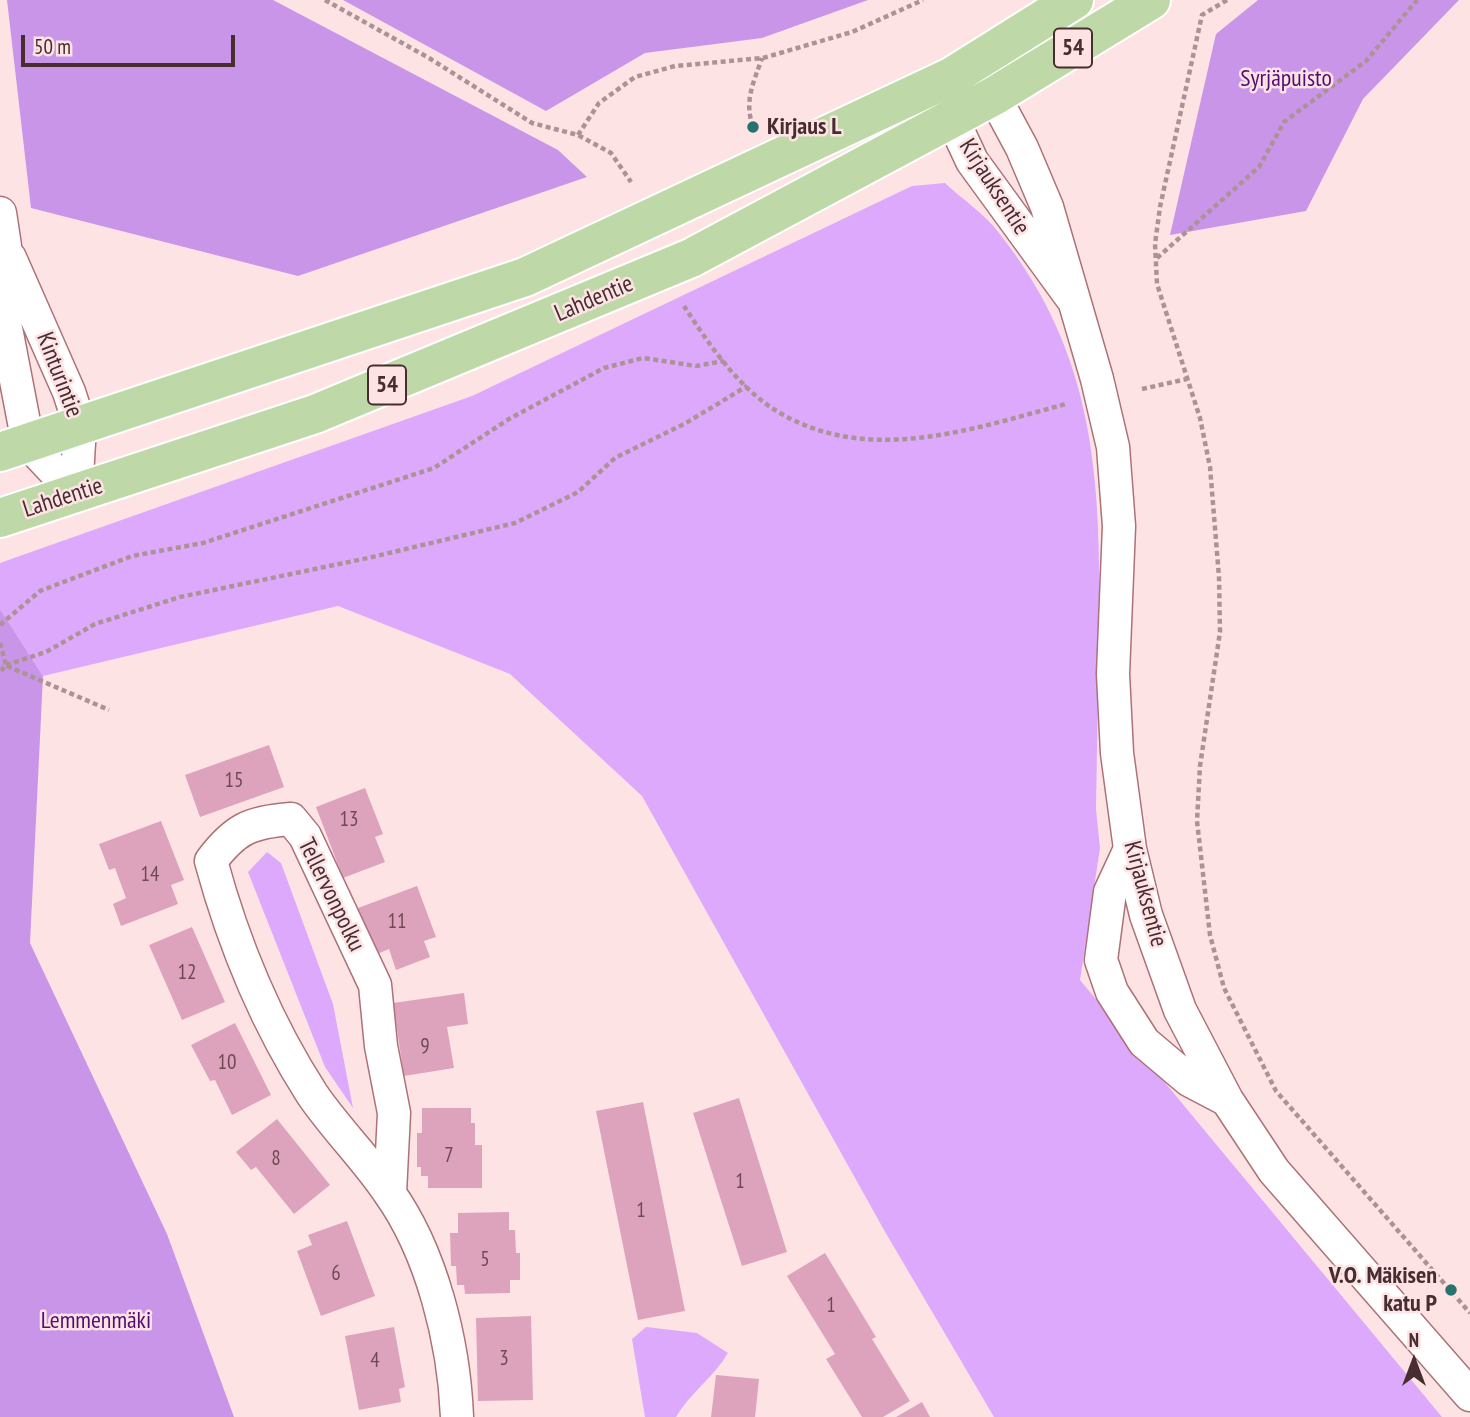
<!DOCTYPE html>
<meta charset="utf-8">
<style>
body{margin:0}
#map{position:relative;width:1470px;height:1417px;overflow:hidden;background:#fee3e5;font-family:"PT Sans Narrow",sans-serif}
canvas{display:block}
.north{position:absolute;left:1379px;top:1326px;width:70px;height:70px;-webkit-text-stroke:5px #fee3e5;paint-order:stroke;rotate:0deg;font-size:19px;font-weight:700;line-height:28px;text-align:center;color:#472d30}
.north::after{content:'';display:block;margin:auto;width:24px;height:32px;background:#472d30;clip-path:polygon(50% 0,100% 100%,50% 72%,0 100%)}
.scale{position:absolute;left:21px;top:35px;width:214px;height:32px;box-sizing:border-box;border:4px solid #472d30;border-top:0;padding-left:9px;font-size:21px;line-height:24px;white-space:nowrap;color:#472d30;-webkit-text-stroke:5px #fee3e5;paint-order:stroke}
</style>
<div id="map">
<canvas width="1470" height="1417"></canvas>
<div class="north">N</div>
<div class="scale">50 m</div>
</div>
<script>
const g = document.querySelector('canvas').getContext('2d');
g.lineJoin = 'round';
function fill(path, color) {
  g.fillStyle = color;
  g.fill(path, 'evenodd');
}
function trace(path, color, width, dash) {
  g.strokeStyle = color;
  g.lineWidth = width;
  g.lineCap = dash ? 'butt' : 'round';
  g.setLineDash(dash || []);
  g.stroke(path);
}
function label(font, color, halo, rows, align = 'center') {
  g.font = font + ' "PT Sans Narrow",sans-serif';
  g.lineWidth = 5;
  g.setLineDash([]);
  g.textBaseline = 'middle';
  g.strokeStyle = halo;
  g.fillStyle = color;
  for (const [text, x, y, turn = 0] of rows) {
    g.save();
    g.translate(x, y);
    g.rotate((+turn || 0) * Math.PI / 180);
    g.textAlign = isNaN(turn) ? turn : align;
    if (halo) g.strokeText(text, 0, 0);
    g.fillText(text, 0, 0);
    g.restore();
  }
}
fill(new Path2D(`
 M945,183c17,16 40,31 54,50 97,122 102,247 100,396 -1,60 -2,120 -3,180l4,39 -20,132 362,437h-448l-110,-187 -242,-434 -132,-122 -172,-68 -295,70 -43,-67v-46l472,-167 440,-210z
 M267,852l14,11 52,141 20,104 -28,-41 -77,-195z
 M646,1327l51,6 31,20c-14,24 -38,40 -52,64h-31l-13,-78z`), '#dca9fc');
fill(new Path2D(`
 M7,0h266l285,150 29,27 -289,99 -267,-68z
 M343,0h525l-106,38 -117,15 -99,58z
 M1258,0h201l-96,99 -57,112 -136,24 46,-201z
 M0,609l43,67 -13,267 137,291 67,183h-234z`), '#c995e9');
fill(new Path2D(`
 M269,745l15,42 -84,30 -15,-42z
 M365,788l18,46 -8,3 10,25 -42,16 -27,-71z
 M161,821l23,59 -13,5 7,19 -57,22 -8,-22 13,-6 -11,-30 -6,2 -10,-26z
 M417,886l19,51 -12,4 6,16 -34,13 -7,-21 -14,6 -17,-47z
 M192,927l33,75 -43,18 -33,-75z
 M464,993l4,31 -21,3 7,41 -50,8 -11,-73z
 M235,1023l36,72 -39,20 -17,-35 -5,1 -19,-36z
 M739,1098l48,154 -45,14 -49,-153z
 M643,1102l42,209 -47,9 -42,-209z
 M422,1108h49v15h4v22h7v43h-54v-12h-7v-9h-4v-34h5z
 M277,1119l53,66 -36,29 -38,-47 -5,3 -15,-18z
 M509,1212v18h6l1,23h4v27h-10v13l-45,1 -1,-9h-7l-1,-19h-5l-1,-33h8v-20z
 M347,1221l28,75 -54,20 -24,-65 15,-6 -4,-10z
 M825,1253l51,84 -4,2 38,62 -27,16h-21l-36,-58 9,-5 -48,-78z
 M531,1316l2,84 -55,1 -2,-83z
 M394,1327l11,60 -6,2 2,13 -42,8 -14,-74z
 M716,1375l43,4 -4,38h-44z
 M922,1402l8,15h-34z`), '#dea3bc');
const minor = new Path2D(`
 M973,87l21,9 28,52 25,59 50,172 16,68 6,79 -6,148 4,79 13,96 16,66 34,95 47,90 47,71 196,224
 M951,97l1,21 20,43 99,136
 M0,213l5,33v77l23,120 48,51
 M10,258l59,134 11,34 -4,68
 M1130,849l-20,43 -9,68 11,32 32,50 45,38 38,20
 M390,1193l4,-80 -13,-67 -6,-61 -70,-149 -14,-17c-41,3 -56,10 -80,42 22,81 56,163 101,233 23,34 53,63 76,97 44,61 66,151 69,226`);
const major = new Path2D(`
 M0,452l525,-175 426,-200 123,-77
 M0,518l315,-104 376,-156 303,-162 157,-96`);
trace(minor, '#ad7178', 35);
trace(major, '#fff', 42);
trace(new Path2D(`
 M325,0l104,58 103,65 46,12 33,18 20,29
 M1227,0l-25,15 -42,192 -5,37 2,40 43,134 10,49 9,110 1,55 -20,134 -3,55 13,114 14,53 52,103 194,222
 M753,127c-9,-26 0,-43 9,-69
 M578,135l21,-32 36,-26 40,-11 88,-8 89,-26 71,-32
 M1157,258l102,-91 25,-45 82,-61 51,-61
 M684,306c24,37 53,80 91,104 91,57 197,19 291,-6
 M1142,389l45,-10
 M0,625l40,-34 92,-35 71,-13 231,-75 75,-49 95,-51 39,-10 53,8 28,-5
 M0,643l6,22 -6,7
 M6,665l40,-13 49,-28 85,-27 188,-39 147,-35 63,-31 37,-34 71,-35 61,-37
 M7,666l102,44`), '#ad9295', 4.5, [5, 3.5]);
trace(minor, '#fff', 32);
trace(major, '#bed9a7', 38);
for (const [x, y, r, color] of [
 [753,127,7,"#27716e"],
 [1451,1290,7,"#27716e"]
]) {
  const dot = new Path2D();
  dot.arc(x, y, r, 0, 2 * Math.PI);
  g.fillStyle = color;
  g.fill(dot);
  trace(dot, '#fee3e5', 2.5);
}
label('21px', '#6d4a53', null, [
 ["15",234,781],
 ["13",349,820],
 ["14",150,875],
 ["11",397,922],
 ["12",187,973],
 ["9",425,1047],
 ["10",227,1063],
 ["7",449,1156],
 ["8",276,1159],
 ["1",740,1182],
 ["1",641,1211],
 ["5",485,1260],
 ["6",336,1274],
 ["1",831,1306],
 ["3",504,1359],
 ["4",375,1361]
]);
for (const [x, y, w] of [
 [1073,48,38],
 [387,385,38]
]) {
  const box = new Path2D();
  box.roundRect(x - w / 2, y - 19.5, w, 39, 5);
  g.fillStyle = '#fee3e5';
  g.fill(box);
  trace(box, '#472d30', 2);
}
label('bold 23px', '#472d30', null, [
 ["54",1073,48],
 ["54",387,385]
]);
label('24px', '#530d72', '#fee3e5', [
 ["Syrjäpuisto",1286,79],
 ["Lemmenmäki",96,1321]
]);
label('bold 24px', '#472d30', '#fee3e5', [
 ["Kirjaus L",767,127],
 ["V.O. Mäkisen",1437,1276,"right"],
 ["katu P",1437,1304,"right"]
], 'left');
label('24px', '#472d30', '#fee3e5', [
 ["Kirjauksentie",994,187,57],
 ["Lahdentie",594,299,-23],
 ["Kinturintie",59,375,69],
 ["Lahdentie",63,498,-18],
 ["Kirjauksentie",1145,894,75],
 ["Tellervonpolku",331,895,64]
]);
</script>
